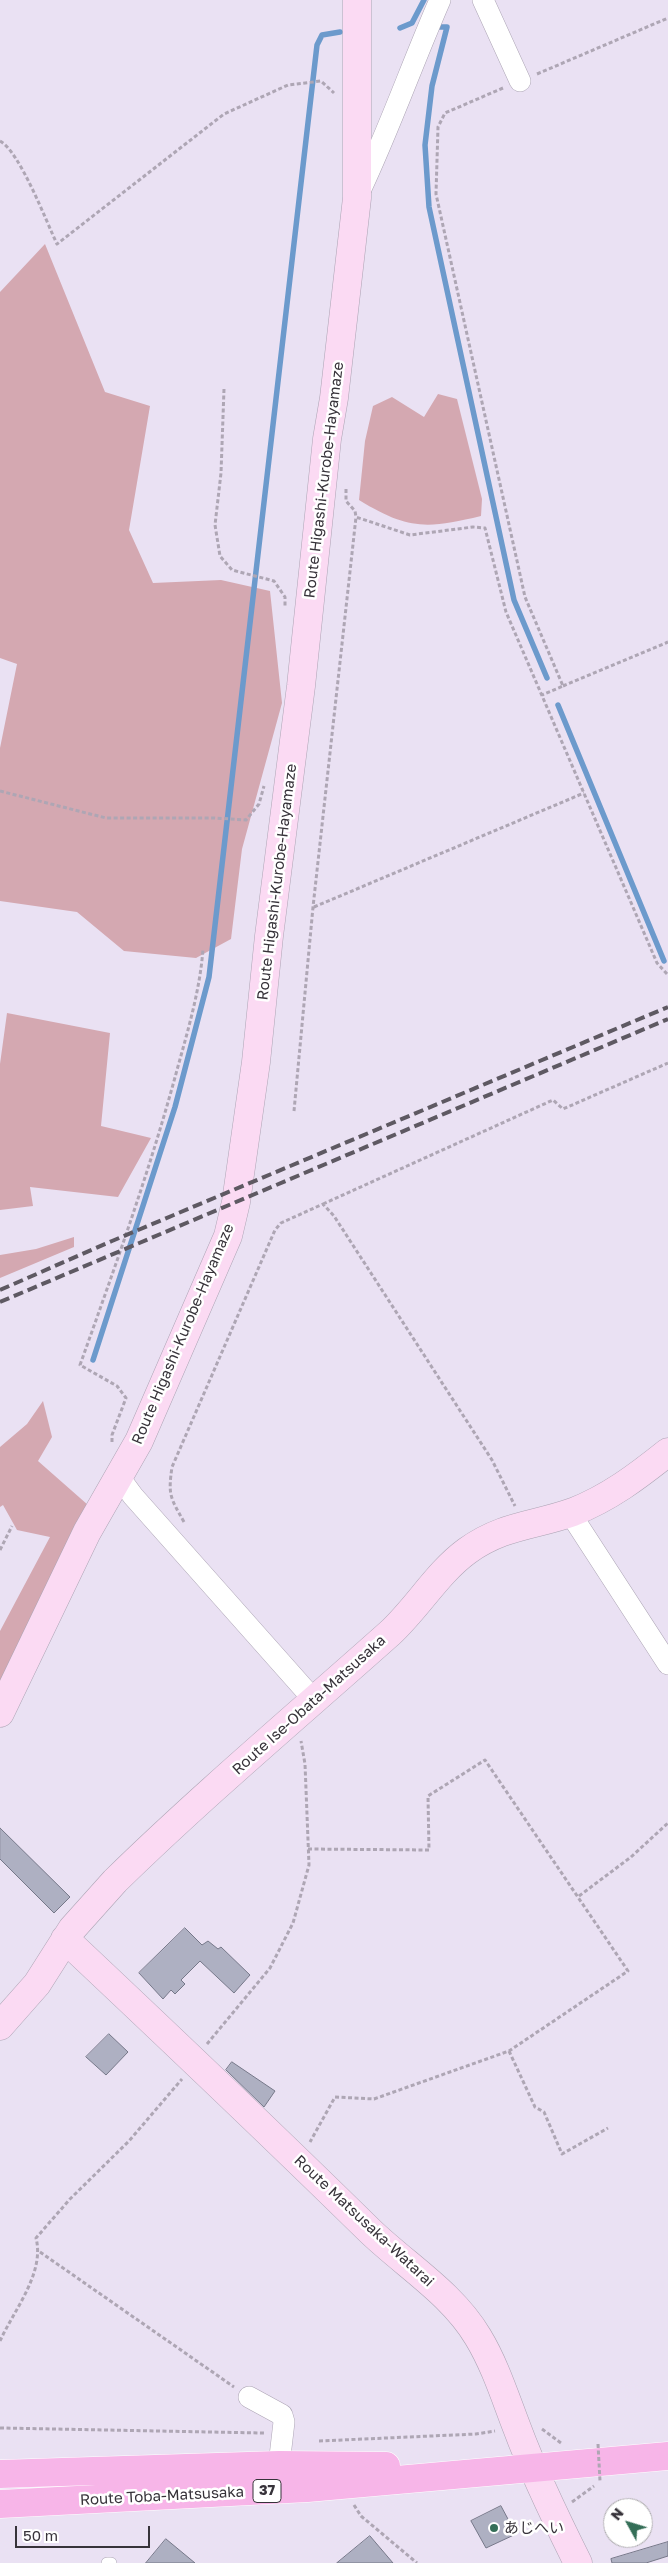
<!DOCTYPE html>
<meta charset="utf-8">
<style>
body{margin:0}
#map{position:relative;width:668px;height:2563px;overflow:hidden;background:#eae1f3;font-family:"Golos Text",sans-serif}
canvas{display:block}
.north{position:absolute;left:603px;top:2498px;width:50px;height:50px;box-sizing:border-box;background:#fff;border:1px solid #afadb0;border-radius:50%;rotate:309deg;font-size:14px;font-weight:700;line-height:20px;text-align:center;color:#37333a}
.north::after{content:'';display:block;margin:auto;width:18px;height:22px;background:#346e57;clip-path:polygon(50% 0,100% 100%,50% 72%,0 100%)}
.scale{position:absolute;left:15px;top:2526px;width:135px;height:22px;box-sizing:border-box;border:2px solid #37333a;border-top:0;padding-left:6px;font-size:15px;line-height:18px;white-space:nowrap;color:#37333a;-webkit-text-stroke:4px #fff;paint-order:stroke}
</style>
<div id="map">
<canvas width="668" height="2563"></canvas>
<div class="north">N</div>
<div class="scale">50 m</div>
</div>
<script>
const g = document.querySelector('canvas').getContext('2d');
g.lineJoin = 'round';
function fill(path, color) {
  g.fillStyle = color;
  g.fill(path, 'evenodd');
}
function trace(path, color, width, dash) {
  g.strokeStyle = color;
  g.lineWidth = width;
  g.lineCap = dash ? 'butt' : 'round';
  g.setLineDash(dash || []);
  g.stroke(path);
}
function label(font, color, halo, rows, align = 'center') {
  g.font = font + ' "Golos Text","Noto Sans JP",sans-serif';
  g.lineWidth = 5;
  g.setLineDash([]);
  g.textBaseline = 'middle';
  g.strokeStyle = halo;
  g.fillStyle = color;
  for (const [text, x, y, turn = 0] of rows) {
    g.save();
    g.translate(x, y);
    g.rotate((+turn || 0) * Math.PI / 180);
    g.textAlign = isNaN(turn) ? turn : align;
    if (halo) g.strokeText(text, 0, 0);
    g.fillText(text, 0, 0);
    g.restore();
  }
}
fill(new Path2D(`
 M45,244l60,148 45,14 -21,124 24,53 68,-3 49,11 12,112 -40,146 -11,90 -35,19 -72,-7 -47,-39 -77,-11v-153l17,-84 -17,-6v-366z
 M438,394l19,5 25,100 -1,17c-54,13 -73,14 -122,-16l6,-59 8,-35 19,-9 32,20z
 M7,1013l103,20 -9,93 50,12 -33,59 -88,-10 3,19 -33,4v-146z
 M74,1237v10l-74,31v-23l36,-6z
 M43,1401l9,36 -14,24 50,44 -88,183v-57l50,-94 -33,-7 -14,-25 -3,2v-60l27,-23z`), '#d4a8b1');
trace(new Path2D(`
 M440,27h7l-15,59 -7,59 4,62 85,393 33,78
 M400,28l12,-5 12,-23
 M558,705l106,256
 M93,1360l82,-253 34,-130 108,-932 5,-10 18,-3`), '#6c9acc', 5.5);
const building = new Path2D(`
 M0,1828l70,69 -16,16 -54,-54z
 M185,1928l17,17 6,-4 10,8 3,-2 29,28 -16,18 -34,-32 -19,19 4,4 -10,10 -4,-4 -8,9 -24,-26z
 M109,2034l19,18 -22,23 -20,-18z
 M232,2062l43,29 -11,16 -38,-37z
 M501,2506l15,28 -30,14 -15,-27z
 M370,2536l23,27h-56z
 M166,2539l29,24h-49z
 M668,2542v14l-22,7h-34l-1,-4z`);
fill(building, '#aeb0c2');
trace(building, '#767889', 1);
const lane = new Path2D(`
 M107,2563h4`);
const street = new Path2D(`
 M483,0l37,81
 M359,193c30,-63 53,-129 81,-193
 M119,1477l14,19 181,204
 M570,1513l98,151
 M249,2397l33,18 2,7 -5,43`);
const secondary = new Path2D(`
 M0,1713l87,-181 52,-91 89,-205 8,-34 20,-140 13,-126 32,-250 26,-247 7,-41 23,-200v-198
 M65,1939c102,96 204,193 304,291 36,35 83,63 109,107 17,28 27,60 39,91 17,46 39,91 61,135
 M0,2026l37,-42 35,-55 43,-48c88,-86 183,-166 275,-248 28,-26 47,-60 77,-82 36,-26 67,-25 106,-39 36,-14 65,-36 95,-60`);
const primary = new Path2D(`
 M0,2474l279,-9 107,1
 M0,2504l307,-16 361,-32`);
trace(lane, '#aca4b4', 12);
trace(street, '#aca4b4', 22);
trace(secondary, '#aca4b4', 29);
trace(primary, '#fff', 29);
trace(new Path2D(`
 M537,74l131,-56
 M503,88l-58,25 -7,14 -2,67 89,403 38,89 -21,9
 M0,141c20,11 46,80 57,103l167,-130 64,-29 33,-4 13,12
 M224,389l-3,84 -6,52 5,31 12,14 42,11 11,16v11
 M346,489v12l9,10 1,6 54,18 63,-8 12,1 21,84 151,351 11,12
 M563,686l105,-44
 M0,791l106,27h109l31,2 13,-16 5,-18
 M314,907l270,-114
 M294,1111l19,-204 43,-390
 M323,1204l230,-104 10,9 105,-46
 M112,1442v-7l14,-37 -9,-12 -37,-21c35,-98 70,-195 97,-295 11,-40 23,-80 26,-121
 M184,1522c-14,-25 -16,-27 -12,-55l103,-237 6,-7 42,-19 11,12 158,244 23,46
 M0,1550l12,-24
 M308,1849l121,1 -1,-54 57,-36 143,211 -119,80 -135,48 -39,-2 -25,45
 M579,1896l52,-39 37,-34
 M207,2044l63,-76 23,-45 16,-58 -4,-101 -4,-23
 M509,2051l26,56 9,5 18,42 46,-26
 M40,2252l194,135
 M0,2341c14,-31 45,-68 36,-103l34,-39 59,-58 53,-62
 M0,2428l264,5
 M542,2429l19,14
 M319,2441l157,-7 19,-3
 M572,2502l22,-16
 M354,2505l7,11 56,47`), '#aea6b4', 3, [4, 2.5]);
trace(lane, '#fff', 11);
trace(street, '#fff', 21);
trace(secondary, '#fbdaf3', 28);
trace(primary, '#f7b5e8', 28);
trace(new Path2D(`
 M0,1290l112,-49 556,-234
 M0,1302l668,-283`), '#5e5962', 4, [10, 5]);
trace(new Path2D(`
 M598,2444l2,37`), '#aea6b4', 3, [4, 2.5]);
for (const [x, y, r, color] of [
 [494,2528,5,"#346e57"]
]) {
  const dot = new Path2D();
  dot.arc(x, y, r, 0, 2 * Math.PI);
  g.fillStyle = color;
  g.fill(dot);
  trace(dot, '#fff', 2);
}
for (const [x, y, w] of [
 [267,2491,28]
]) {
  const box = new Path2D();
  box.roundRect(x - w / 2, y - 11.5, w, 23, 4);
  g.fillStyle = '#fff';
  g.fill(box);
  trace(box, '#37333a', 1);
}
label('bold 14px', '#37333a', null, [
 ["37",267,2491]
]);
label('15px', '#37333a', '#fff', [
 ["Route Higashi-Kurobe-Hayamaze",324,480,-83],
 ["Route Higashi-Kurobe-Hayamaze",277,882,-83],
 ["Route Higashi-Kurobe-Hayamaze",183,1334,-67],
 ["Route Ise-Obata-Matsusaka",309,1705,-42],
 ["Route Matsusaka-Watarai",364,2221,43],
 ["Route Toba-Matsusaka",162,2496,-3]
]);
label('15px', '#37333a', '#fff', [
 ["あじへい",504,2528]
], 'left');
</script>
